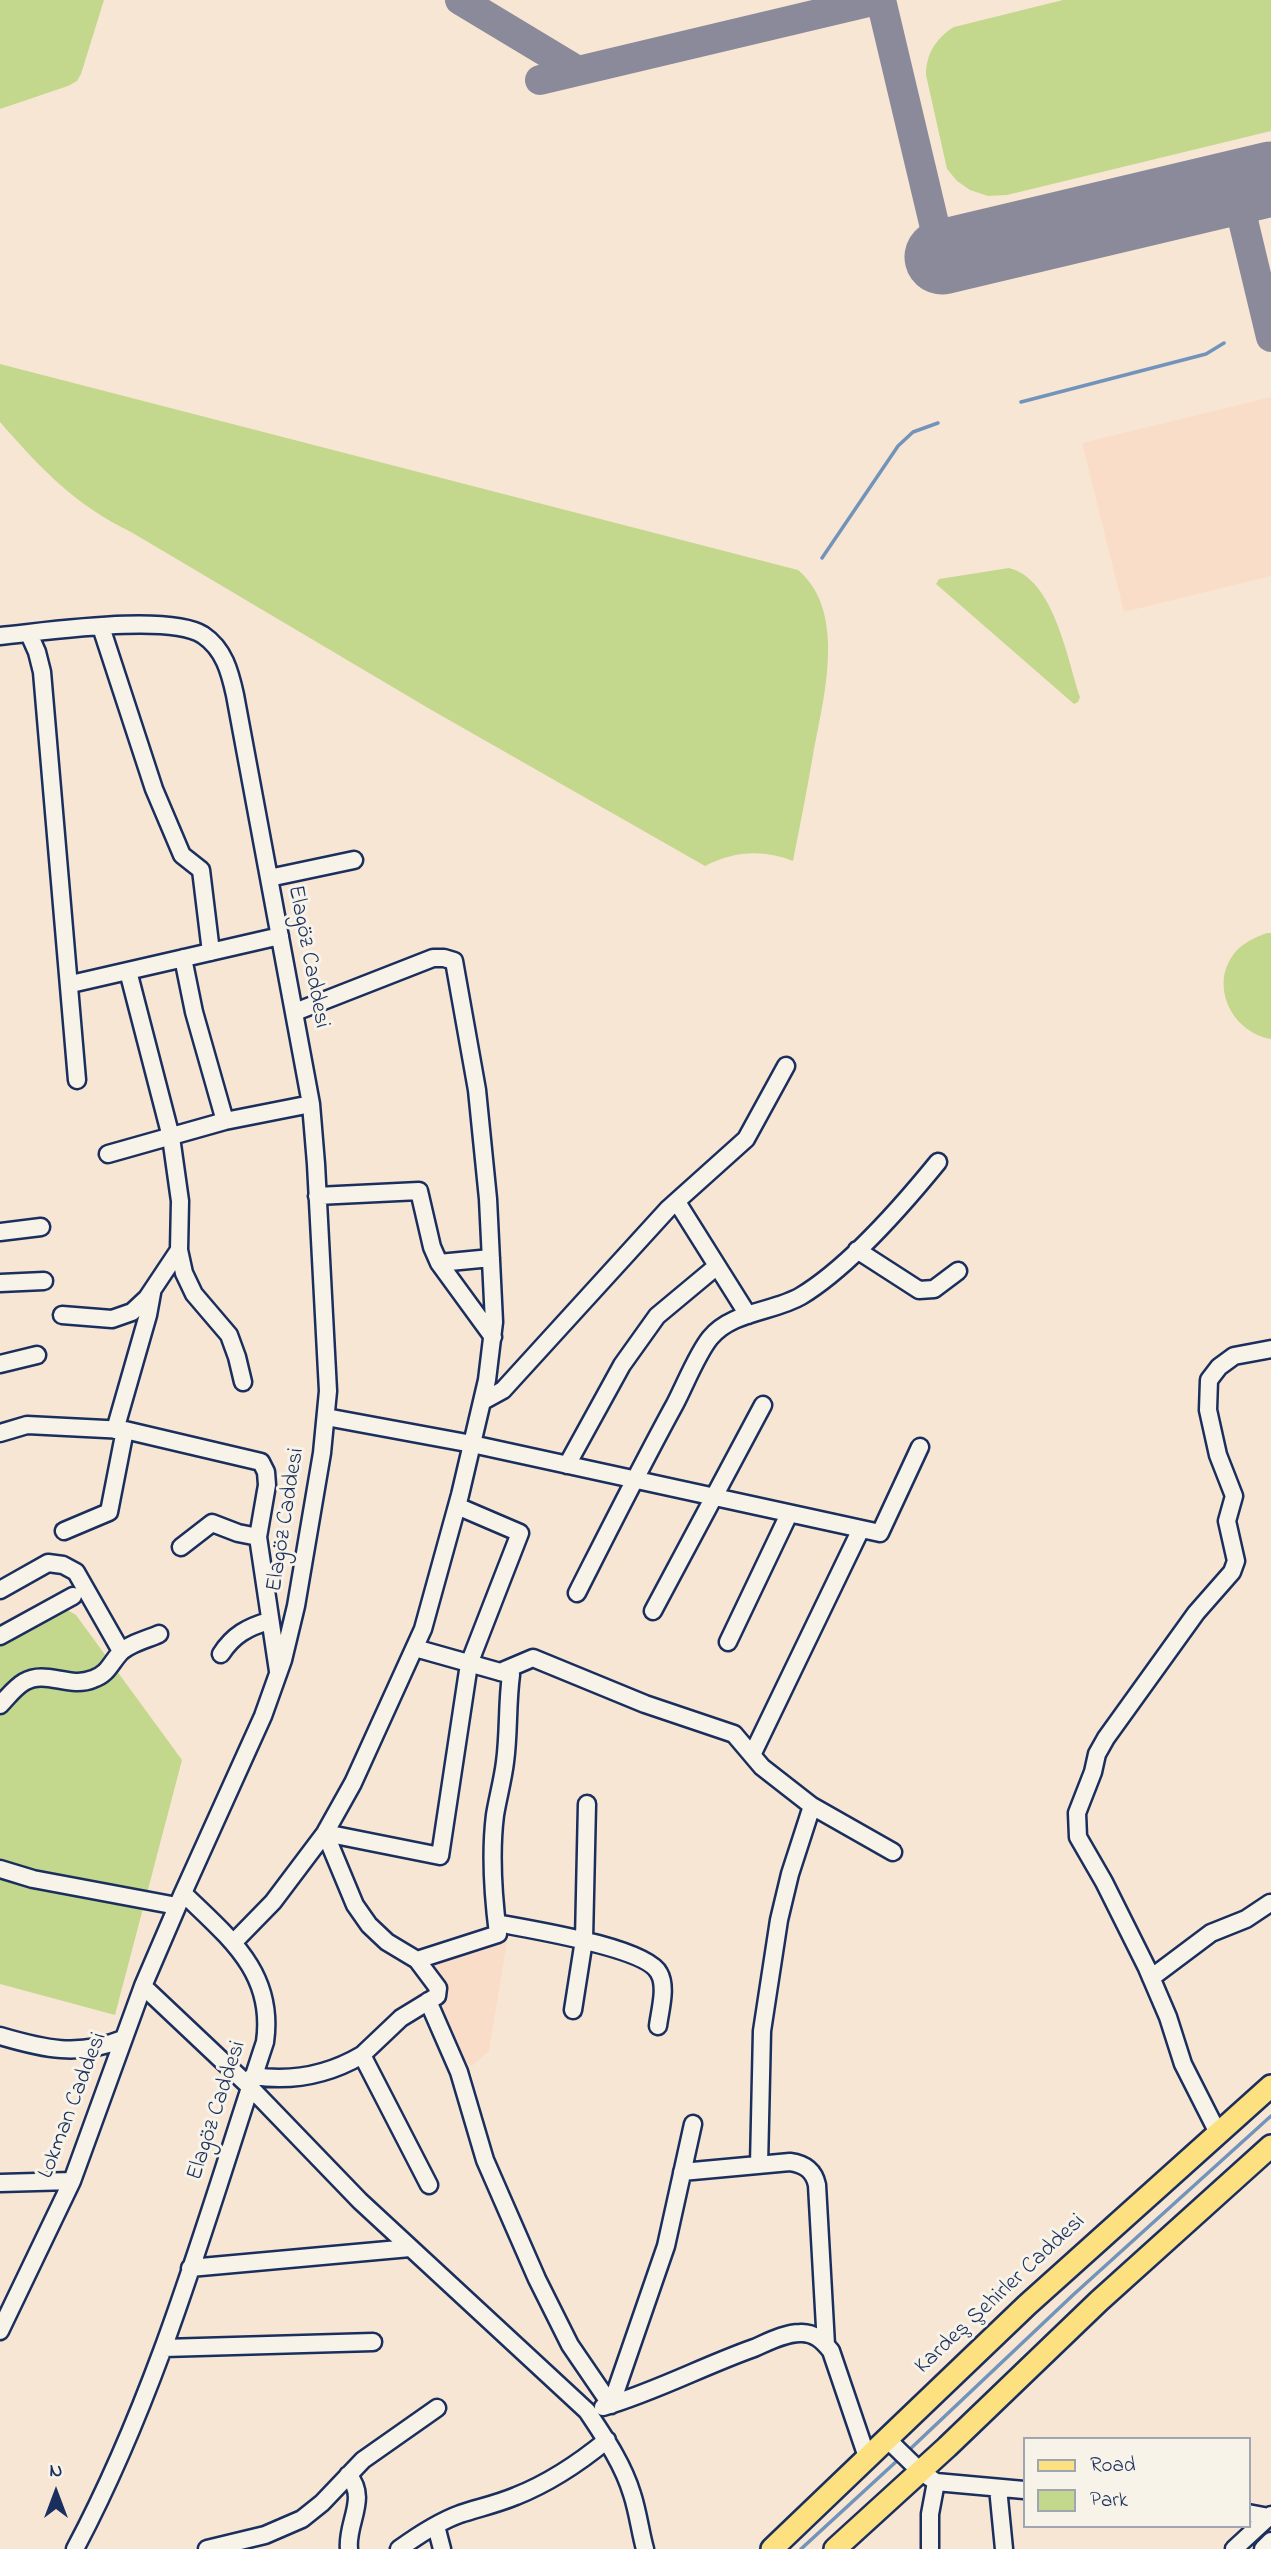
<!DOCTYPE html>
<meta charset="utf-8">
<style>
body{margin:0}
#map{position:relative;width:1271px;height:2549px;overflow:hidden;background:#f8e6d5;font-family:"Indie Flower",sans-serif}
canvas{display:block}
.legend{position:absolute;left:1023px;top:2437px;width:228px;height:91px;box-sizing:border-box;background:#f7f3e8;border:2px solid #9fa5b1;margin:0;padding:9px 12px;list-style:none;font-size:21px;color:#1b2f5e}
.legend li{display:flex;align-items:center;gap:14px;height:35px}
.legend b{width:35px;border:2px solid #9fa5b1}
.north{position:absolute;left:21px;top:2458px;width:70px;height:70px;-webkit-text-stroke:5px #f7f3e8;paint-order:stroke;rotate:0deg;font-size:19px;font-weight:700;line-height:28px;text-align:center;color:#1b2f5e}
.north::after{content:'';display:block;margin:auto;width:24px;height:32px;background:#1b2f5e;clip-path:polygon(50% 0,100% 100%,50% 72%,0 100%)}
</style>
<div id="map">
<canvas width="1271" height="2549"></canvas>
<ul class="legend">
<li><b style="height:9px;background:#fde080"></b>Road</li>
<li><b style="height:19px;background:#c4d88d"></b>Park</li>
</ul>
<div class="north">N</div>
</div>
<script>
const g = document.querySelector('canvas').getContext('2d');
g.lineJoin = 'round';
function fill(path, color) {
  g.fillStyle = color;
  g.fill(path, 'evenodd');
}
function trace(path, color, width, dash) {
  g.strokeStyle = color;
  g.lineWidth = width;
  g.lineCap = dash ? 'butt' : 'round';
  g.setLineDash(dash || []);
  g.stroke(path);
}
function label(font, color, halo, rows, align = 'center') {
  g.font = font + ' "Indie Flower",sans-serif';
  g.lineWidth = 6;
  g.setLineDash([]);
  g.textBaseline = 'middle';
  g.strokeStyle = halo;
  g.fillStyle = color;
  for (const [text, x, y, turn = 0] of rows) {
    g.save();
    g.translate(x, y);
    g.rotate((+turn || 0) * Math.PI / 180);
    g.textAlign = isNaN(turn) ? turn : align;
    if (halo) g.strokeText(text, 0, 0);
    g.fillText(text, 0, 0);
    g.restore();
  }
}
fill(new Path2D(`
 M1271,397v179l-147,36 -42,-169z
 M507,1942l-18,109 -17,15 -14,-8 -22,-53 9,-4 -1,-8 -15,-28z`), '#f9ddc8');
fill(new Path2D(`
 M0,0h104l-23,74 -4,7 -9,5 -68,23z
 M1063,0h208v131l-264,64 -19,1 -18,-6 -13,-9 -10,-12 -21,-94c0,-21 10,-37 28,-48z
 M0,364l798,206c50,42 25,130 15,185 -6,35 -13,70 -20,106 -30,-12 -59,-10 -88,5l-277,-158 -297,-176c-56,-27 -90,-63 -131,-110z
 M1009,568c45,11 58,90 71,129l-2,5 -4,2 -138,-120 3,-5z
 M1267,933h4v106c-41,-7 -64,-58 -33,-90 9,-8 18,-12 29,-16z
 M64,1608l12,7 106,145 -67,255 -115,-31v-343z`), '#c4d88d');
trace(new Path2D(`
 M1021,402l185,-48 18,-11
 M822,558l76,-112 15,-14 25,-9
 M907,2452l166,-157 198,-179
 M801,2549l98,-90`), '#7293ba', 3.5);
trace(new Path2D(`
 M460,0l118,71
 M881,0l61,257
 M540,80l337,-80
 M1235,187l36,150`), '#8a8a9a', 30);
trace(new Path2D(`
 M942,257l329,-78`), '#8a8a9a', 75);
const minor = new Path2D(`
 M101,627l53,162 28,66 19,15 10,82
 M29,634l8,18 5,20 35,408
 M0,636c44,-4 168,-23 203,-1 21,14 27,37 32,60l76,409 5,60 12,227 -6,62 -26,153 -13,54 -20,56 -80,177c45,44 92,79 82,149 -57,171 -105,347 -190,507
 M269,878l85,-18
 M183,958l11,54 31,109
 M71,984l209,-48
 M108,1154l117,-33 86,-17
 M317,1196l102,-5 13,56 7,16 54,74
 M677,1202l71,113
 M0,1232l41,-5
 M179,1250l5,23 10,21 35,41 8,22 6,25
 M857,1250l62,40 15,-1 24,-18
 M439,1263l52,-5
 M0,1283l44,-2
 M62,1315l50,4 20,-7 15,-14 32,-48 1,-49 -9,-64 -43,-166
 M0,1364l37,-9
 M483,1401l20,-11 165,-181 78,-70 40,-73
 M326,1417l146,27 408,89 40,-86
 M115,1430l33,-115 4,-22
 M0,1433l27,-8 98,5 136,32 5,10 1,13 -9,52 20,134
 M567,1465l55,-100 35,-49 60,-50
 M64,1531l45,-19 16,-82
 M181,1547l31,-24 26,10 20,4
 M0,1590l48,-27 15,2 13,7 45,79
 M577,1593c32,-63 64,-127 98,-189 10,-19 22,-50 35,-66 22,-27 64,-26 91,-42 48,-29 102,-91 137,-134
 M653,1611l110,-206
 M0,1636l73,-40
 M728,1642l61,-128
 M415,1648l96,27c-4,29 -2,58 -6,87 -2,17 -7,35 -10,53 -5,40 -2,80 3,119l-81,26
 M221,1654c12,-19 27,-27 48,-33
 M500,1672l33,-14 112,46 89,30 28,33 50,39 81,46
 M0,1705c7,-7 14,-17 24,-23 22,-13 45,7 69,-3 15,-5 17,-15 27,-26 8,-9 28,-14 39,-19
 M752,1755l109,-226
 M325,1833l115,23 29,-192 51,-131 -63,-27
 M325,1833l30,72 14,20 18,17 30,18 21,28 -1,8 -36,22 -39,37 67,130
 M0,1869l33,10 144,27
 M497,1923c30,6 149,24 162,50 8,14 1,37 -1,53
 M233,1943l40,-41 52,-69 28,-50 70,-154 37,-134 27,-115 7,-58 -6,-123 -11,-109 -23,-129 -10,-3h-11l-138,54
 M1151,1978l60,-45 35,-14 24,-16
 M143,1986l107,101 110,114 227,210c18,27 36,53 45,83 6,18 8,37 13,55
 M428,2001l31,71 26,88 52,119 33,66 41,60
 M573,2010l11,-70 3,-136
 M0,2036c44,13 78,21 123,3
 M253,2076c39,6 75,-1 109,-21
 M1218,2133l-35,-69 -15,-47 -21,-49 -43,-86 -26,-45 -1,-24 16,-41 4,-18 9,-16 90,-125 36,-41 4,-11 -9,-40 7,-25 -16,-41 -10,-45 1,-30 10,-13 15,-11 37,-7
 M759,2165l3,-134 17,-111 11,-46 22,-68
 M682,2172l108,-10c15,2 24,9 27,23l9,160
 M0,2183l72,-2
 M190,2268l220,-20
 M0,2331l72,-150 71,-195 40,-93
 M164,2348l209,-6
 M611,2405l55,-159 27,-122
 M603,2407c52,-15 100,-41 151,-59 14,-6 31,-15 46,-15 14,-1 23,8 31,18l36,106
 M886,2438l34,33 16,11 88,8
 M348,2475c21,23 -2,48 1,74
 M998,2488l6,61
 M1248,2513l21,4
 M436,2526l6,23
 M207,2549l58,-14 37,-16 20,-16 41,-43 74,-52
 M399,2549c18,-13 39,-27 61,-35 18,-6 37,-10 56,-18 33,-13 63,-33 91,-56
 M930,2549v-35l6,-32
 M1234,2549l37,-34
 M1263,2549l8,-8`);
const major = new Path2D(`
 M772,2549l255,-244 244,-219
 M835,2549l112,-102 152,-146 172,-155`);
trace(minor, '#1b2f5e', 21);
trace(major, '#1b2f5e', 26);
trace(minor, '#f7f3e8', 16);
trace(major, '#fde080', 21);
label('23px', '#1b2f5e', '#f7f3e8', [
 ["Elagöz Caddesi",307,957,79],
 ["Elagöz Caddesi",287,1520,-81],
 ["Lokman Caddesi",74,2106,-69],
 ["Elagöz Caddesi",218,2111,-72],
 ["Kardeş Şehirler Caddesi",1001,2295,-43]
]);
</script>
